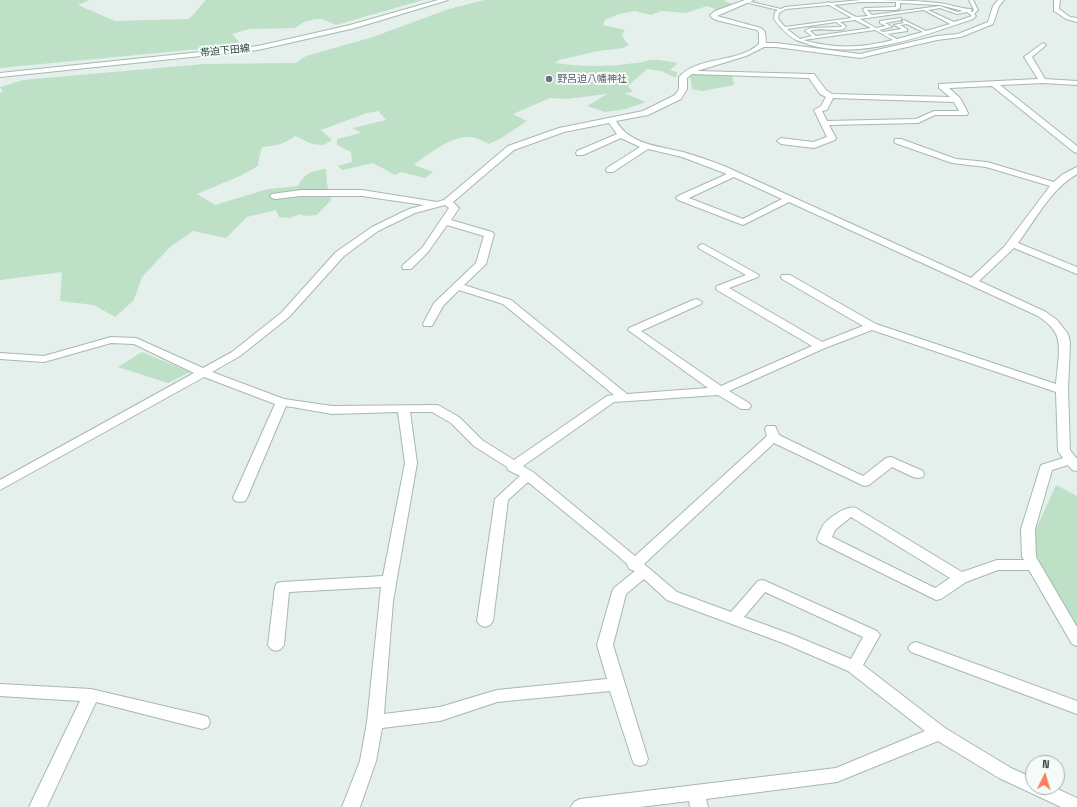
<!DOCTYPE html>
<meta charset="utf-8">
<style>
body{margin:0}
#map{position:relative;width:1077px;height:807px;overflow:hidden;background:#e5efeb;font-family:"Space Grotesk",sans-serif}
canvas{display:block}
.north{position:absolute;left:1025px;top:755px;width:40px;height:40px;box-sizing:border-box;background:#f6fbf9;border:1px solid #a2b1ad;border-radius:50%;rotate:5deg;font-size:11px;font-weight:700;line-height:16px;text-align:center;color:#23423a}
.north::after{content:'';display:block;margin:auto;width:14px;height:18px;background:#f7815b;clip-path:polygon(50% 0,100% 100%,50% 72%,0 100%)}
</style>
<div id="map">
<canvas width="1077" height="807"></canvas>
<div class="north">N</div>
</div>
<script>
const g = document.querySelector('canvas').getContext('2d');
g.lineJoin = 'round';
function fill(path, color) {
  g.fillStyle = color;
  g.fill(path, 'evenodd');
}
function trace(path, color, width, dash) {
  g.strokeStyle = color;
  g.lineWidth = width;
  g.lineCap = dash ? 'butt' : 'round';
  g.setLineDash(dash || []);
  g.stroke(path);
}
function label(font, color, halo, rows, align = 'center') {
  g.font = font + ' "Space Grotesk","Noto Sans JP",sans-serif';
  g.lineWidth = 4;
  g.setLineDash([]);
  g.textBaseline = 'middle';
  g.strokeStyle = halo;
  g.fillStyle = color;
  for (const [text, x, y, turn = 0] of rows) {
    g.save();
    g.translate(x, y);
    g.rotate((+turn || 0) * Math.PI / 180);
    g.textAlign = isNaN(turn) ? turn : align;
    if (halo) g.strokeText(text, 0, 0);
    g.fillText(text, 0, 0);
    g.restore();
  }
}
fill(new Path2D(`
 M0,0h90l-12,5 37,16 74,-2 17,-19h217l-87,25 -14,-6h-7l-11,3 -9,6 -46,1 -17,5 10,11 -242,23z
 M484,0h241v1l7,3 -14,6 -11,-4 -21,7 -25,-2 -10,4 -16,-4 -16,3 -14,6 -2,5 22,5 -3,4 3,7 4,4 -6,3 -25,3 -39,9 -4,3c26,4 54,4 80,0 5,0 10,-2 15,-3 9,-1 19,2 28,3l-8,7 7,2 -1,6 -15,-7 -14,-2 -19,17 5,6 -9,1 22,9 -20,7 -21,3 -18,-6 20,-12 -41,5 -16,-1 -37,16 14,7 -24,16 -14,7c-6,-3 -13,-7 -20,-7 -17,-1 -43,18 -55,28l19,7 -8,6 -24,-6 -6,3 -22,-12 -31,7 -4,-4 14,-4 -1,-10 -14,-7v-6l24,-6 -8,-5 33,-8 -8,-9 -11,2 -46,17 11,10 -8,5 -12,-1 -17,-8c-10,8 -20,10 -33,11l-3,11 -1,8 -18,10 -43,18 18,11 53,-16 30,-3c7,-13 13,-15 28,-17l1,15 4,16 -14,15 -13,1 -4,-2 -10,4 -11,-1 -3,-7 -29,7 -21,21 -33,-7 -23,16 -28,30 -8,23 -19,17 -21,-12 -34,-4 2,-29 -62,8v-187l3,-1 -3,-5 23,-7 181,-16 92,-1 10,-7 67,-19 73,-27z
 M694,75h38l2,10 -32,6 -10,-2 -2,-13z
 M142,352l48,20 -22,11 -50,-16z
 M1056,485l21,11v137l-33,-51 -12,-44z`), '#bee0c7');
const service = new Path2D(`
 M860,0c26,0 52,0 78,3 10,1 24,6 33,6l1,1 -2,1 2,1 2,-2 -5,-10h4l5,10 -4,4 2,2 -3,3c-49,16 -110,41 -163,26 -4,-2 -9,-3 -14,-5 -9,-5 -16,-13 -22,-21l1,-7 3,-2 -33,-8 2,-1 34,8 4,-2 41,-4 2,-1 2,1zM861,2h35v5l-31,1 -2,1 2,4 3,3 -12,1 -22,-12zM900,3l40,2 23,6 -6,1 -17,-6 -68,9 -5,-5h29l4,-2zM829,5l23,13 -67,9 -7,-8 1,-6 7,-4zM940,8l17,6 10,-2 5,4 -18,6 -26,-12zM924,10l26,14 -24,7 -22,-11 -2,1 2,2 -10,2 8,4 -19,3 -4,-2 13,-3 -7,-4 16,-3v-2l-21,3v2l6,3 -10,2 -16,-9zM855,20l16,8 -55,8 -6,-5c11,-4 23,1 34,-2l2,-3 -6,-4zM836,22l6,4 -1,1 -31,1 -5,3 7,5 -12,3 -13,-10zM907,24l16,8 -26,7 -10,-5 20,-3v-2l-7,-4zM875,30l18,10c-32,8 -58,9 -90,0z`);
const minor = new Path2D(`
 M745,0h9l-37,16 44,12 4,4 1,11h10l84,11 77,-18 21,-2 30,-12 5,-16 5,-6h6l-5,6 -6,18 -32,13 -24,3 -77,18 -84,-11h-12l-18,9 -49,15 114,3h3l12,16 6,4 118,3 -11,-9v-4l99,-5 -14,-22 19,-14 3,2 -1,1 -13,11 13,22 32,2v4l-34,-2 -43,2 77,61v7l-3,-1 -82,-66 -43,2 11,10 8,15 -1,2h-32l-17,8 -89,2 7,13 -1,2 -21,8 -33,-4 -4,-3 4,-3 32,4 14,-5 -13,-27 7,-4 5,-9 -6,-3 -11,-16 -117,-4 -5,4v11l-6,10 -33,16 -32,6c14,24 43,25 67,31 14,4 28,9 41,14l247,112 33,-31 46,-61 -64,-19 -34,-4 -57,-20 -1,-2 1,-2h6l55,20 31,3 67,20 9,-8 14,-7v7c-27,16 -41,45 -59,69l59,24v7l-63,-26 -35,33 67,31 11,8 11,14 2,9 -2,47 2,60 7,9v12l-5,-1 -4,-5 -16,5 -17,59 1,28 41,70v19l-5,-2 -43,-74h-31l-32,12 -25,17 -5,1 -117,-58 -2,-3c2,-5 4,-11 7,-15 6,-7 23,-19 32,-16l106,64 35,-12h27l-2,-3 -1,-28 19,-61 1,-3 22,-7 -5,-7 -2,-59 -184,-62 -47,18 -96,43 20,12 2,3 -2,3h-8l-23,-14 -104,7 -91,64 10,6 102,84 132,-120 -2,-7 2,-3h8l4,9 84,41 23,-18 5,-1 32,14 1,3 -1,3 -5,1 -5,-1 -21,-10 -23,18 -5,1 -90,-43 -130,121 33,28 54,20 27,-31 5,-1 114,51 3,4 -17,30 82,63 66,40 22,10v9h20l24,11v9h-16l-62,-29 -61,-37 -101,41 -131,17 2,8h-18l-1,-6 -49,6h-69l3,-5 6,-3 256,-31 89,-37 -77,-60 -65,-28 -116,-43 -23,-21 -18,15 -13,51 35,114 -2,5 -6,2 -6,-2 -2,-5 -22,-68 -113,11 -57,19 -58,7 -6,33 -16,46h-18l18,-46 7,-39 14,-135 -92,5 -5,53 -3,4 -5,2 -5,-2 -3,-4 7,-58 2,-4 5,-1 101,-6 22,-113 -7,-51 -66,2 -46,-8 -39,92 -2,3 -5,1 -5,-1 -2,-3 42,-94 -71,-27 -204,113v-10l194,-107 -60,-29 -23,-1 -67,19 -44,-3v-6l44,3 67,-19 25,1 67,30 29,-16 49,-39 55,-61 36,-25 37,-18 15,-4 -62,-9h-61l-26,3 -3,-1 -2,-2 2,-2 29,-4h61l75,12 7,-2 64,-54 51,-18 84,-17 32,-16 4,-6v-12c20,-22 58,-13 80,-33v-11l-2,-3 -41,-10 -4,-2 -2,-3 5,-4zM833,98l121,4 5,9h-25l-18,8 -89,2 -5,-10 5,-1zM609,123l8,11 -40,17 -1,2 1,2h6l38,-17 19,9 -33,21 -1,2 1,2h6l35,-23 34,8 45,17 -49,22 -2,2 2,2 65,25 46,-23 249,114c7,5 14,10 18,18 6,11 1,37 0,50l-180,-60 -86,-49h-8l-1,2 1,2 81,47 -41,16 -93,-54 29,-11 1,-2 -56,-31 -3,1 -2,2 2,2 46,26 -29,11 -1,2 1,2 95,56 -91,40 -80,-55 60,-27 1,-2 -5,-3 -4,1 -64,28 -1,2 80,58 -81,6 -116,-94 -47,-15 22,-21 8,-30 -2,-2 -41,-12 8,-12 -6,-6 61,-52 50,-18zM734,177l48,22 -39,20 -54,-21zM445,205l4,3 -27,40 -19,17 -1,2 1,2h8l17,-17 19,-27 37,11 -8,27 -42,40 -11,21 1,2h8l11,-20 16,-16 44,14 111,91 -7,1 -93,64 -32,-20 -23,-23 -21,-12 -106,1 -48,-7 -72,-27 28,-16 49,-39 55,-61 34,-25 37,-18zM410,412h22l19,11 23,23 33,21 1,3 12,6 -25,23 -18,122 3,4 5,2 5,-2 3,-4 15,-121 20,-18 89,73 10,9 2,5 6,2 -21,17 -2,4 -15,53 10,34 -110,11 -57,17 -56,7 9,-113 24,-138zM851,517l99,61 -15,10 -103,-51 3,-7zM765,592l98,45 -12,22 -58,-24 -49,-18z
 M1054,0h6l-1,9 11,8 7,1v4l-11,-3 -12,-8z
 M916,642l161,59v13l-166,-62 -3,-4 3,-4z
 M0,684l91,5 111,26 6,2 2,5 -2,5 -6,2 -106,-27 -49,105h-18l51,-106 -80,-5z`);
const secondary = new Path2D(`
 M438,0h10l-93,28 -97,22 -258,27v-4l258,-27 92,-21z`);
trace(service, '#a7b8b2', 2);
trace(minor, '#a7b8b2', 2);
trace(secondary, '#a3bbb3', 2);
fill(service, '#fff');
fill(minor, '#fff');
fill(secondary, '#fff');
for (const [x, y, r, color] of [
 [549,79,4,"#6b7280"]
]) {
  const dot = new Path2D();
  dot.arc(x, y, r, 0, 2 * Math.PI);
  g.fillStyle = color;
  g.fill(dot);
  trace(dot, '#f6fbf9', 1.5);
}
label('10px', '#23423a', '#f6fbf9', [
 ["帯迫下田線",225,51,-6]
]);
label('10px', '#5b616d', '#f6fbf9', [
 ["野呂迫八幡神社",557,79]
], 'left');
</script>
